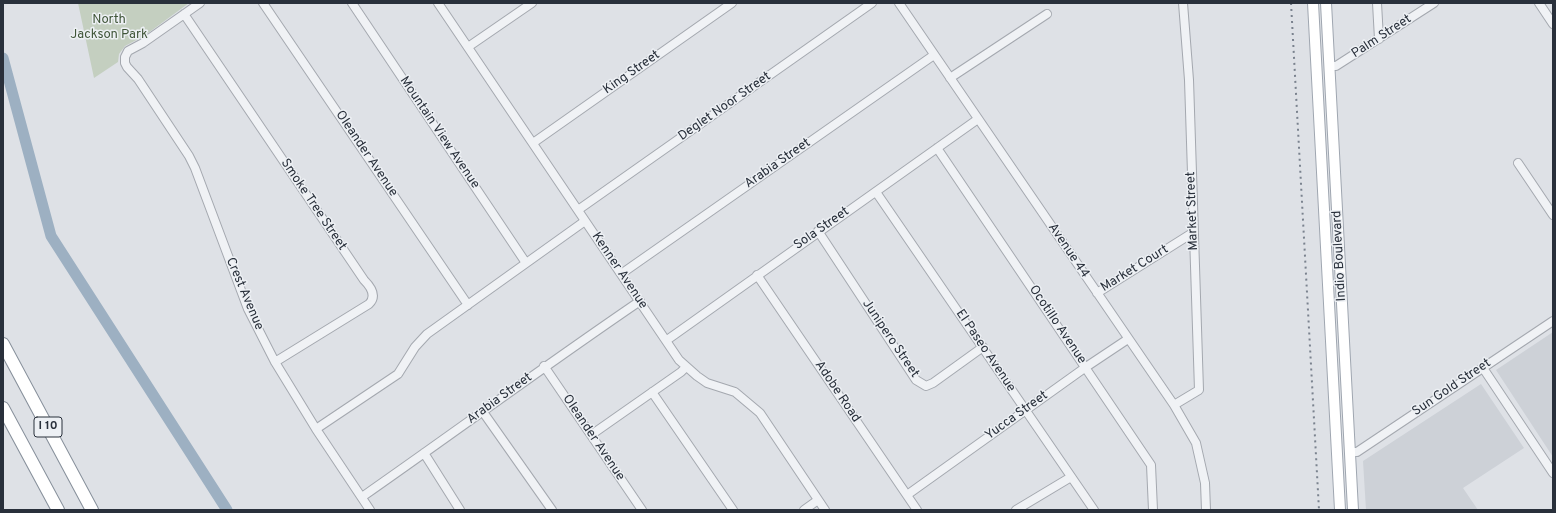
<!DOCTYPE html>
<style>
body{margin:0}
#map{position:relative;width:1556px;height:513px;overflow:hidden;background:#dee1e6;font-family:Overpass,sans-serif}
canvas{display:block}
.frame{position:absolute;inset:0;border:4px solid #29303b;pointer-events:none}
</style>
<div id="map">
<canvas width="1556" height="513"></canvas>
<div class="frame"></div>
</div>
<script>
const g = document.querySelector('canvas').getContext('2d');
g.lineJoin = 'round';
function fill(path, color) {
  g.fillStyle = color;
  g.fill(path, 'evenodd');
}
function trace(path, color, width, dash) {
  g.strokeStyle = color;
  g.lineWidth = width;
  g.lineCap = dash ? 'butt' : 'round';
  g.setLineDash(dash || []);
  g.stroke(path);
}
function label(font, color, halo, rows, align = 'center') {
  g.font = font + ' Overpass,sans-serif';
  g.lineWidth = 3;
  g.setLineDash([]);
  g.textBaseline = 'middle';
  g.strokeStyle = halo;
  g.fillStyle = color;
  for (const [text, x, y, turn = 0] of rows) {
    g.save();
    g.translate(x, y);
    g.rotate((+turn || 0) * Math.PI / 180);
    g.textAlign = isNaN(turn) ? turn : align;
    if (halo) g.strokeText(text, 0, 0);
    g.fillText(text, 0, 0);
    g.restore();
  }
}
fill(new Path2D(`
 M1553,332v125l-57,-87z
 M1481,384l43,64 -61,40 15,22h-112l-3,-49z`), '#cdd1d7');
fill(new Path2D(`
 M78,3h111l-45,33 -19,10 -6,8 -1,8 -24,16z`), '#c4cfc0');
trace(new Path2D(`
 M3,58l48,178 176,274`), '#9db0c2', 11);
const minor = new Path2D(`
 M200,3l-57,40 -15,8 -3,6v6l2,4 11,12 51,77 6,12 53,141 27,53 41,67 54,81
 M263,3l205,302
 M352,3l174,260
 M438,3l241,357 18,16 10,7 28,9 25,21 65,97
 M899,3l275,402 22,38 9,40 1,27
 M1377,3l2,36
 M1539,3l14,21
 M184,14l180,266c7,7 13,16 5,24l-94,58
 M468,47l64,-44
 M1329,66h7l98,-63
 M950,78l97,-64
 M533,143l199,-140
 M937,148l214,317 2,45
 M1518,163l35,52
 M876,192l218,318
 M578,210l294,-207
 M818,231l98,149 10,6 7,-3 50,-36
 M621,274l313,-219
 M757,275l160,235
 M1097,293l97,-61
 M667,340c103,-74 207,-147 311,-221
 M544,366l98,144
 M1483,368l70,105
 M652,392l81,118
 M1174,405l25,-15 -10,-310 -6,-77
 M483,412l69,98
 M316,429l82,-55 17,-27 12,-13 158,-113
 M591,435l90,-63 5,-5
 M1350,452h7l196,-131
 M424,453l36,57
 M907,495l179,-128 42,-28
 M362,497c93,-65 184,-132 278,-196
 M804,510l14,-10
 M1016,510l55,-33`);
const major = new Path2D(`
 M1313,3l27,507
 M1326,3l27,507`);
const highway = new Path2D(`
 M3,344l89,166
 M3,408l55,102`);
trace(minor, '#a4a8af', 10);
trace(major, '#9fa6b0', 12);
trace(highway, '#87909b', 14);
trace(minor, '#f0f2f5', 8);
trace(major, '#fff', 10);
trace(highway, '#fff', 12);
trace(new Path2D(`
 M1291,3l28,507`), '#7a828e', 2, [2, 4]);
for (const [x, y, w] of [
 [48,427,28]
]) {
  const box = new Path2D();
  box.roundRect(x - w / 2, y - 10, w, 20, 3);
  g.fillStyle = '#edf0f4';
  g.fill(box);
  trace(box, '#29303b', 1);
}
label('bold 12px', '#29303b', null, [
 ["I 10",48,427]
]);
label('13px', '#3f5538', '#edf0f4', [
 ["North",109,20],
 ["Jackson Park",109,35]
]);
label('13px', '#29303b', '#edf0f4', [
 ["Palm Street",1382,37,-33],
 ["King Street",632,73,-35],
 ["Deglet Noor Street",725,107,-35],
 ["Mountain View Avenue",439,133,56],
 ["Oleander Avenue",366,154,56],
 ["Arabia Street",778,164,-35],
 ["Smoke Tree Street",313,205,56],
 ["Market Street",1193,211,-92],
 ["Sola Street",822,229,-35],
 ["Avenue 44",1068,251,56],
 ["Indio Boulevard",1340,256,-93],
 ["Market Court",1135,269,-32],
 ["Kenner Avenue",619,271,56],
 ["Crest Avenue",244,294,67],
 ["Ocotillo Avenue",1057,325,56],
 ["Junipero Street",890,339,56],
 ["El Paseo Avenue",985,351,56],
 ["Sun Gold Street",1452,388,-34],
 ["Adobe Road",837,392,56],
 ["Arabia Street",500,399,-36],
 ["Yucca Street",1017,416,-36],
 ["Oleander Avenue",593,438,56]
]);
</script>
